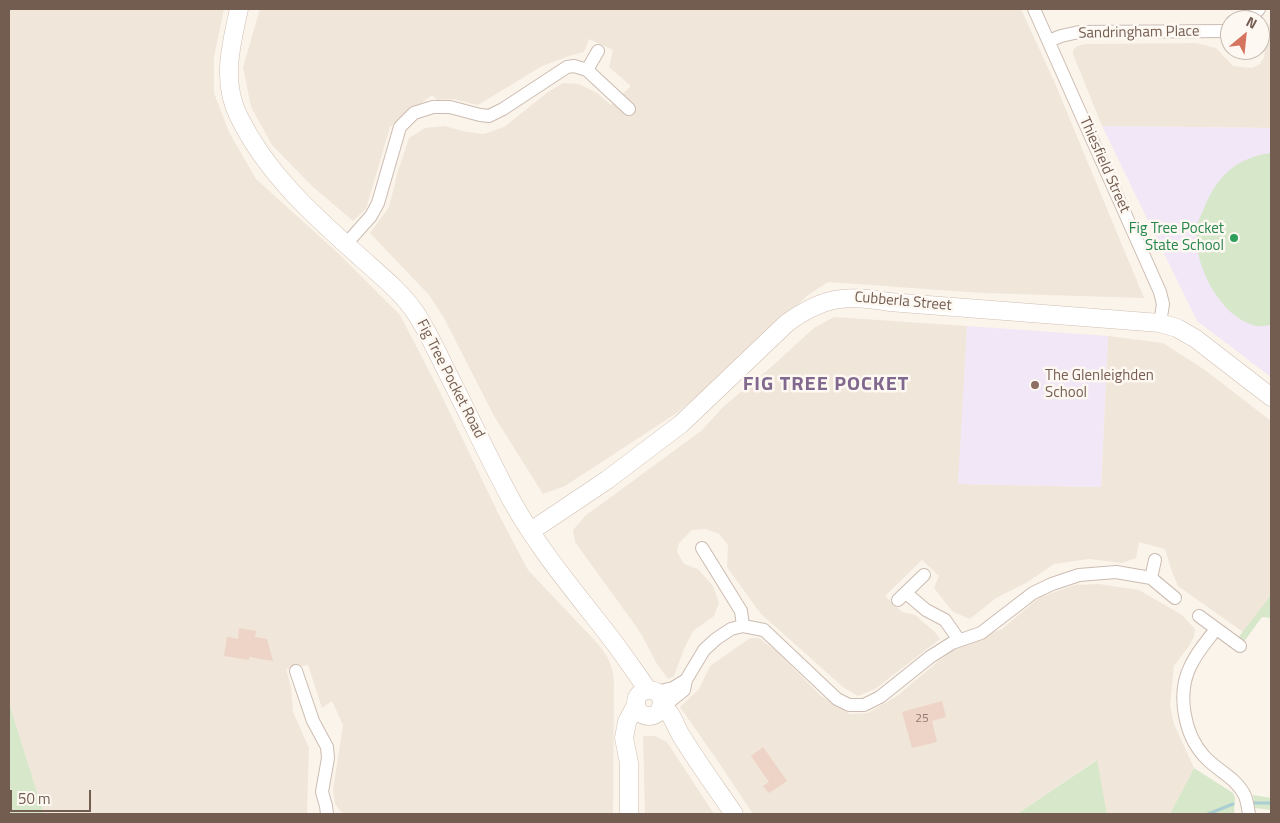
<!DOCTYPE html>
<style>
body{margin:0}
#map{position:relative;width:1280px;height:823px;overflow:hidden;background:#fbf4eb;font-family:"Titillium Web",sans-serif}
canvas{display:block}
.frame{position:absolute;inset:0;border:10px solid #735c50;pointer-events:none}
.north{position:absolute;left:1220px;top:10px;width:50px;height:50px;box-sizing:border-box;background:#fdf8f1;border:1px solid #c6bab1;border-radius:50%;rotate:28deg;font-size:14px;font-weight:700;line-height:20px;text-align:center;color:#735c50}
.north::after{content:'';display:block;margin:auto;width:18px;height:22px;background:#d6755f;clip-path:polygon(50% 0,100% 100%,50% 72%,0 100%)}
.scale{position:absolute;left:10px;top:790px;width:81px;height:22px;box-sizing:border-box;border:2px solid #735c50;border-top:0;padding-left:6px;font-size:15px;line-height:18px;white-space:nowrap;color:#735c50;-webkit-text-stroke:4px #fdf8f1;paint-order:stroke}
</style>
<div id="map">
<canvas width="1280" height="823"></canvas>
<div class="frame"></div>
<div class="north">N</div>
<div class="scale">50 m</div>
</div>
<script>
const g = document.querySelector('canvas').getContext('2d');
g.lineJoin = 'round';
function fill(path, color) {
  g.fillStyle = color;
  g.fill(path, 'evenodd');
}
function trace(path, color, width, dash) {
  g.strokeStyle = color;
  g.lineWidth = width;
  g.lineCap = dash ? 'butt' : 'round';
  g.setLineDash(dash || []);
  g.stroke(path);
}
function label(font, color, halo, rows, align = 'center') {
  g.font = font + ' "Titillium Web",sans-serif';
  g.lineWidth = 5;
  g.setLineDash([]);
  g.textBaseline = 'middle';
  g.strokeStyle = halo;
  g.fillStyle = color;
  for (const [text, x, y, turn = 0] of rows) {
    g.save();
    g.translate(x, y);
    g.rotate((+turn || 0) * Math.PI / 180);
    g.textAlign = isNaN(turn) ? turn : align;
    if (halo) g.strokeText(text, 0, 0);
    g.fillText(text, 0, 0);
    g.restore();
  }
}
fill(new Path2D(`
 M9,9h215l-10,48v36l15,39 27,47 83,75 61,61 39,75 60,125 29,55 71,75 9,13 5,14 1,10 -1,132h-270l-8,-10 -2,-14 10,-65 -11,-24 -10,7 -14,-43 -22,4 5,18 2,25 16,36 -2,66h-263l-35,-111z
 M260,9h761l33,72 90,217 -162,-5 -154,-11 -20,13 -94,88 -39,31 -110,72 -22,8 -49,-78 -50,-98 -15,-23 -59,-62 19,-26 9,-36 11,-33 16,-10 19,-2 23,6 17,2 20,-7 44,-35 15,-9 16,1 18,9 14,12 20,-19 -22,-19 4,-17 -24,-11 -5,13 -12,3 -30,11 -64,39 -25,-6 -16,1 -5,-5 -42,32 -24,82 -13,12 -41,-35 -40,-41 -21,-38 -8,-40z
 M1271,19v109l-169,-2 -29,-72v-4l4,-4 9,-2 110,-1 20,5 17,18 19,2 8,-4 4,-7 3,-27z
 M834,317l133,9 -8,158 142,3 7,-151 55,7 42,27 66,51v174l-28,37 -65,-46 -7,-17 -6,-20 -26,-7 -3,16 -14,5 -33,-4 -35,5 -28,19 -30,15 -26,21 -17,-7 -19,-24 5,-12 -17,-16 -37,36 17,16 13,3 19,16 6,8 -65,50 -17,7 -15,-9 -83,-74 -33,-46 1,-22 -9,-11 -13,-5 -14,1 -13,13 -2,9 7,12 14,5 15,17 6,17 -5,13 -21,15 -9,18 -10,27 -6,3 -11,-15 -17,-32 -65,-90 -2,-12 12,-14 116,-85 23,-25 46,-38 44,-40z
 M1099,584l40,6 43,25 13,14 -1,8 -5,9 -15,20 -4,39 4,19 20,44 -24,46h-63l-11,-54 -79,54h-264l-36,-54 -37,-53 19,-18 11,-23 40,-28h9l17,13 45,45 29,18 18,-1 29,-17 57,-48 48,-19 38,-32 35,-12z
 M643,736h12l12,6 47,72h-69z`), '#f1e6da');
fill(new Path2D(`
 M1102,126l169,2v249l-74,-56z
 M967,326l141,10 -7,151 -143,-3z`), '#f1e7f7');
fill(new Path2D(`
 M1271,153v172c-4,0 -10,2 -15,1 -36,-9 -61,-59 -60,-94 0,-7 4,-15 7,-21 13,-34 32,-53 68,-58z
 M1271,595v23l-9,-1 -19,26 -6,-4z
 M9,703l35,111h-35z
 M1097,760l10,54h-90z
 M1194,768l39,25 2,5 -1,16h-64z
 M1253,795l18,3v12l-16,-2z`), '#d7e7ca');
trace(new Path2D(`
 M1253,803h18
 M1208,814l25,-10`), '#a9ced3', 3);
fill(new Path2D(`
 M239,628l17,3 -1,6 12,2 6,22 -24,-4v3l-25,-4 3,-19 11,2z
 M942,701l4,16 -14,4 5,21 -25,6 -10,-36z
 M763,747l24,34 -18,12 -6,-7 6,-4 -18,-26z`), '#edd4c6');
const street = new Path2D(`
 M1034,9l126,283 3,12 -3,19
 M1250,20l9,-11
 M1049,41l12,-5 18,-4 151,-1
 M587,70l11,-19
 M346,244l25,-28 7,-13 22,-76 14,-14 19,-6h17l30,8 9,1 14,-7 64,-42 7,-1 13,4 42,39
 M702,548l39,63 2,15
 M1151,578l4,-18
 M906,593l20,17 19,10 14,20
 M898,600l26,-25
 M1199,616l41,30
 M1216,629c-9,12 -20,24 -26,38 -13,27 -6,67 14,89 12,14 33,22 41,40 2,5 3,12 4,18
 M296,671l17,50 14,26 1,11 -6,34 4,14 1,8
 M656,692l17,-4 13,-8
 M662,703l7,-1 15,-12 2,-10 18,-30 12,-11 15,-10 12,-3 21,4 73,69 12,6h15l16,-8 50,-40 22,-14 29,-10 52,-40 19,-9 27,-9 37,-3 35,6 24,20`);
const secondary = new Path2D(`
 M239,9c-8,36 -18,73 0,108 28,57 74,98 121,140 20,18 42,35 57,58 12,19 21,39 31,59 22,43 42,87 65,129 27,48 63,90 97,134 13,17 25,35 38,53
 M531,531l76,-51 74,-56 106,-101c36,-26 59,-29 102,-21l271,21 17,5 19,11 75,58
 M636 703a13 13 0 1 1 26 0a13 13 0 1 1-26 0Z
 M661,706c12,6 14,21 21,31 16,26 35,52 52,77
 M629,814v-51l-5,-25 3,-16 9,-17`);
trace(street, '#ccbcb2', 14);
trace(secondary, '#d0beb2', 19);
trace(street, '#fff', 12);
trace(secondary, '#fff', 18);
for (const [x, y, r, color] of [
 [1234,238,5,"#2e9e5b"],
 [1035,385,5,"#8d6e63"]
]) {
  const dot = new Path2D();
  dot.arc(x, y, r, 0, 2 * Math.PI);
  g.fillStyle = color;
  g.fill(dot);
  trace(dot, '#fdf8f1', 2);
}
label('12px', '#927a6e', null, [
 ["25",922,719]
]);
label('15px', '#735c50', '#fdf8f1', [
 ["Sandringham Place",1139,33,-1],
 ["Thiesfield Street",1104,165,66],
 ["Cubberla Street",903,302,5],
 ["Fig Tree Pocket Road",450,379,63]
]);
label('15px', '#27864d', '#fdf8f1', [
 ["Fig Tree Pocket",1224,229],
 ["State School",1224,246]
], 'right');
label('15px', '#785e54', '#fdf8f1', [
 ["The Glenleighden",1045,376],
 ["School",1045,393]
], 'left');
g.letterSpacing = '1px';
label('bold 20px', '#81688e', '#fdf8f1', [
 ["FIG TREE POCKET",826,385]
]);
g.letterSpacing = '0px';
</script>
